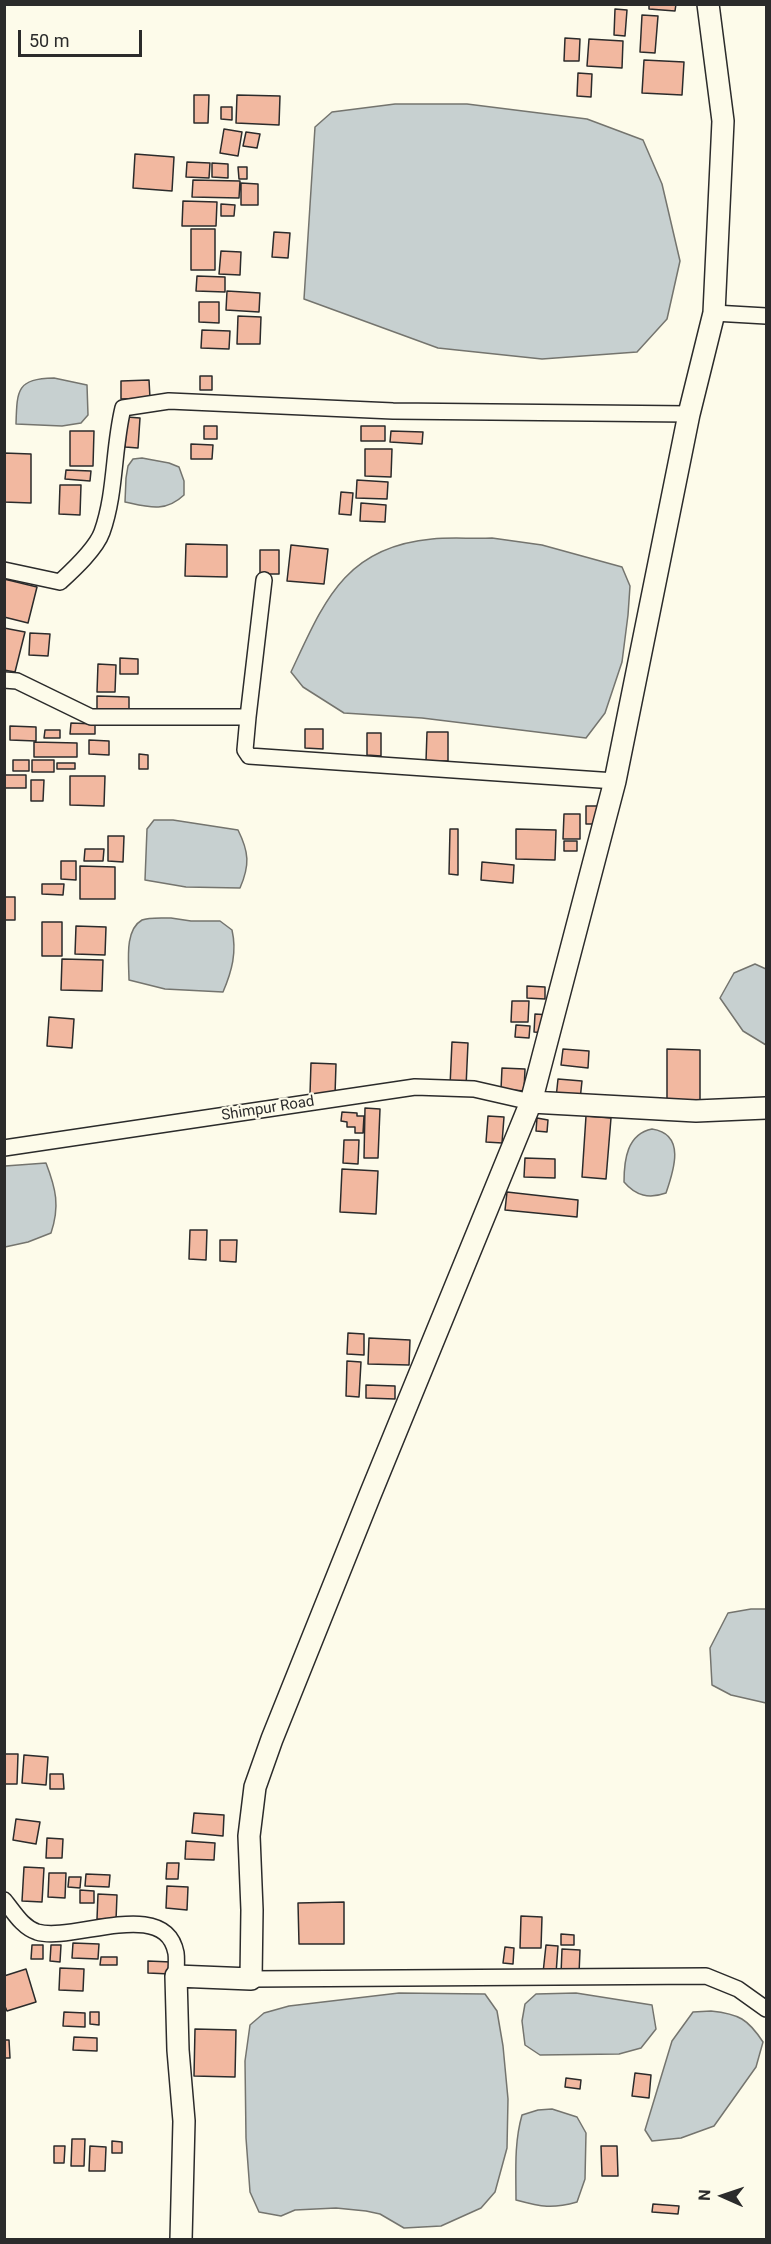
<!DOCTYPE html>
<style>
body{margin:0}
#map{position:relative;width:771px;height:2244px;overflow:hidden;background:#fdfbea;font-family:Roboto,sans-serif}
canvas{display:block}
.frame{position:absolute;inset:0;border:6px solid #2b2b2b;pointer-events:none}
.north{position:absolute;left:693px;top:2166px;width:60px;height:60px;-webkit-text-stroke:4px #fdfbea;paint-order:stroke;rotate:273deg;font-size:16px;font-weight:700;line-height:24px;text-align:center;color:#2b2b2b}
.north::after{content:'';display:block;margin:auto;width:21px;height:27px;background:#2b2b2b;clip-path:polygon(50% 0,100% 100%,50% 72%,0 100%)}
.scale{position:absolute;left:18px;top:30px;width:124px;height:27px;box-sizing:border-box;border:3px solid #2b2b2b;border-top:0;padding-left:8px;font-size:18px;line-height:21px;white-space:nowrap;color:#2b2b2b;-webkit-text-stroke:4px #fdfbea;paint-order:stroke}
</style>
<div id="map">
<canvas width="771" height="2244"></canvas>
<div class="frame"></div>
<div class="north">N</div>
<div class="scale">50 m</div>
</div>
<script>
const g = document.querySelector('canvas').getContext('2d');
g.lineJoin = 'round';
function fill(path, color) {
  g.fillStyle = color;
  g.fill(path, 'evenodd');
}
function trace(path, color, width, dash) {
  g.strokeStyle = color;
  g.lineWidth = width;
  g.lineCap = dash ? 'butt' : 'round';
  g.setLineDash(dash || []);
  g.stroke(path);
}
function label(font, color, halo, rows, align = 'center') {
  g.font = font + ' Roboto,sans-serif';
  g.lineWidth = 4.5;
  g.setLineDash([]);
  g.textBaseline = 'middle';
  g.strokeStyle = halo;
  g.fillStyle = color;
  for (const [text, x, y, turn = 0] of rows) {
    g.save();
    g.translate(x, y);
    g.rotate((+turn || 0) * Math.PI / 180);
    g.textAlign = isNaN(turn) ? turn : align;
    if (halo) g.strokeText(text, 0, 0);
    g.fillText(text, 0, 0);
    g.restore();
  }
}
const water = new Path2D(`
 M395,104h72l120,15 56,21 19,44 18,77 -13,58 -30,33 -95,7 -104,-11 -134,-49 11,-172 17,-15z
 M54,378l33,7 1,30 -7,8 -19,3 -46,-2c1,-35 1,-45 38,-46z
 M142,458l27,5 10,4 5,14v14c-19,18 -36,12 -59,7l1,-24 2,-12 5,-7z
 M492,538l50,7 80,22 8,19 -2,29 -6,47 -17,51 -19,25 -164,-20 -78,-5 -41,-26 -12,-15c33,-70 53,-125 141,-133 19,-2 40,0 60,-1z
 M154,820h19l65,10c11,22 12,35 2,58l-54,-1 -41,-7 2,-51z
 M171,918l20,3h29l12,9c5,22 0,41 -9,62l-58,-3 -36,-9c0,-17 -5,-50 13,-60 7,-3 21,-2 29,-2z
 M755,964l11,5v76l-23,-14 -23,-33 14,-25z
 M652,1129c34,5 22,41 14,64 -17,6 -30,3 -42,-11 0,-22 3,-48 28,-53z
 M46,1163c10,26 14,43 5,70l-23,9 -23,5v-81z
 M751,1609h15v94l-35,-8 -19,-10 -2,-37 18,-35z
 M399,1993l86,1 12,17 6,35 5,53 -1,49 -12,44 -14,16 -40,18 -37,2 -24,-14 -14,-3 -30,-3 -41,2 -14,6 -22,-4 -9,-20 -4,-54 -1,-77 5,-36 14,-12 25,-7z
 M576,1993l76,12 4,24 -15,19 -22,6 -79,1 -15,-10 -3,-24 3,-17 11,-10z
 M711,2011c28,3 37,8 52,31l-7,25 -42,59 -33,12 -29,3 -7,-11 27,-89 21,-29z
 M552,2109l25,8 9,16 -1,46 -8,23c-25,7 -35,5 -61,-2 0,-29 -2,-57 6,-85l16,-5z`);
fill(water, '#c7d0d0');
trace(water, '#74746e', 1.5);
const building = new Path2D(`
 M649,4h27l-1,7 -26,-2z
 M615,9l12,1 -2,26 -11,-1z
 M642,15l16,1 -3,37 -15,-1z
 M565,38l15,1 -1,22h-15z
 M589,39l34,2 -1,27 -35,-2z
 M644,60l40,2 -2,33 -40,-2z
 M578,73l14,1 -1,23 -14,-1z
 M194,95h15l-1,28h-14z
 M237,95l43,1 -1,29 -43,-2z
 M221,107h11v13l-11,-1z
 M224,129l18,3 -4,24 -18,-3z
 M246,132l14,2 -3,14 -14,-2z
 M135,154l39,3 -2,34 -39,-3z
 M187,162l23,1 -1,15 -23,-1z
 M212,163l16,1v14l-16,-1z
 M238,167h9v12h-8z
 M193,180l47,1 -1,17 -47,-1z
 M241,183l17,1v21h-17z
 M183,201l34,1 -1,24h-34z
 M221,204l14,1 -1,11h-13z
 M191,229h24v41h-24z
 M274,232l16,1 -2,25 -16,-1z
 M221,251l20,1 -1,23 -21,-1z
 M197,276l28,1v15l-29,-1z
 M227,291l33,2 -1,19 -33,-2z
 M199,302h20v21l-20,-1z
 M238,316l23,1 -1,27h-23z
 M202,330l28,1 -1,18 -28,-1z
 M200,376h12v14h-12z
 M149,380l1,18 -29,1v-18z
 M127,417l13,1 -2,30 -13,-1z
 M204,426h13v13h-13z
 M361,426h24v15h-24z
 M70,431h24l-1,35h-23z
 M391,431l32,1 -1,12 -32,-2z
 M191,444l22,1 -1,14h-21z
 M365,449h27l-1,28 -26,-1z
 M4,453l27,1v49l-27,-1z
 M66,470l25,1 -1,10 -25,-2z
 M357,480l31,2 -1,17 -31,-1z
 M60,485h21l-1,30 -21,-1z
 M341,492l12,1 -2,22 -12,-1z
 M361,503l25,2 -1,17 -25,-1z
 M186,544l41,1v32l-42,-1z
 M291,545l37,4 -4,35 -37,-3z
 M260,550h19v24h-19z
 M4,579l33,8 -9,36 -24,-6z
 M4,628l21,4 -10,40 -11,-2z
 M30,633l20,1 -2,22 -19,-1z
 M120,658l18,1v15h-18z
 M98,664l18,1 -1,27h-18z
 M97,696l32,1v16h-32z
 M71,723l24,1v10h-25z
 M10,726l26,1v14l-26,-1z
 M305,729h18v20l-18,-1z
 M45,730h15v8h-16z
 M427,732h21v29h-22z
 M367,733h14v23l-14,-1z
 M89,740l20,1v14l-20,-1z
 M34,742l43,1v14h-43z
 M139,754l9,1v14h-9z
 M13,760h16v11h-16z
 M32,760h22v12h-22z
 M57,763h18v6h-18z
 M4,775h22v13h-22z
 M70,776h35l-1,30 -34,-1z
 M31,780h13l-1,21h-12z
 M586,806h13v18h-13z
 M564,814h16v25h-17z
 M450,829h8v46l-9,-1z
 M516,829l40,1 -1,30 -39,-1z
 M108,836h16l-1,26 -15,-1z
 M564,841h13v10h-13z
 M85,849h19l-1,12h-19z
 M61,861h15v19l-15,-1z
 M482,862l32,3 -1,18 -32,-3z
 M80,866l35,1v32h-35z
 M42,884h22l-1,11 -21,-1z
 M4,897h11v23h-11z
 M42,922h20v34h-20z
 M76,926l30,1 -1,28 -30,-1z
 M62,959l41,1 -1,31 -41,-1z
 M527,986l18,1v12l-18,-1z
 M512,1001h17l-1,21h-17z
 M535,1014l15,1 -1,18 -15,-1z
 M49,1017l25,2 -2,29 -25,-2z
 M516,1025l14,1 -1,12 -14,-1z
 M452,1042l16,1 -2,44 -16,-1z
 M563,1049l26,2 -1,17 -27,-3z
 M667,1049l33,1v53h-33z
 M311,1063l25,1 -1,31 -25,-1z
 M502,1068l23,1 -1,22 -23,-2z
 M558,1079l24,2 -2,19 -24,-2z
 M365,1108l15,1 -2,49h-14z
 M342,1112l15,1v3h7l-1,17h-8v-6h-8v-5l-6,-1z
 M488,1116l16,1 -2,26 -16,-1z
 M586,1116l25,2 -5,61 -24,-2z
 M537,1118l11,2 -1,12 -11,-1z
 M344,1140h15l-1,24 -15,-1z
 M525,1158l30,1v19l-31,-1z
 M342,1169l36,2 -2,43 -36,-2z
 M507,1192l71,8 -1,17 -72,-7z
 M190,1230h17l-1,30 -17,-1z
 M220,1240h17l-1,22 -16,-1z
 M348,1333l16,1v21l-17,-1z
 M369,1338l41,2 -1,25 -41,-1z
 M347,1361l14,1 -2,35 -13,-1z
 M366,1385l29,1v13l-29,-1z
 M4,1754h14l-1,30h-13z
 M24,1755l24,2 -2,28 -24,-2z
 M50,1774h13l1,15h-14z
 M194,1813l30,2 -1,21 -31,-3z
 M16,1819l24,3 -4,22 -23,-4z
 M47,1838l16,1 -1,19h-16z
 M186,1841l29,2 -1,17 -29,-1z
 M167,1863h12l-1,16h-12z
 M24,1867l20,1 -2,34 -20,-1z
 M49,1873h17l-1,25 -17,-1z
 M86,1874l24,1 -1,12 -24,-1z
 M69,1877h12l-1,11 -12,-1z
 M167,1886l21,1 -1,23 -21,-2z
 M80,1890l14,1v12h-14z
 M98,1894l19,1 -1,25 -19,-1z
 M344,1902v42h-45l-1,-41z
 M521,1916l21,1 -1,31h-21z
 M561,1934l13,1v10h-13z
 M73,1943l26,1 -1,15 -26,-1z
 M32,1945h11v14h-12z
 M51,1945h10l-1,17 -10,-1z
 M546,1945l12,1 -2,28 -13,-1z
 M505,1947l9,1 -1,16 -10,-1z
 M562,1949l18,1 -1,24h-18z
 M101,1957h16v8h-17z
 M148,1961l23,1 -1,12 -22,-1z
 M60,1968l24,1 -1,22 -24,-1z
 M26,1969l10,33 -29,9 -3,-7v-28z
 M64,2012l21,1v14l-22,-1z
 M90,2012h9v13l-9,-1z
 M195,2029l41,1 -1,47 -41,-1z
 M74,2037l23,1v13l-24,-1z
 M4,2040h5l1,18h-6z
 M635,2073l16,2 -2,23 -17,-2z
 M566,2078l15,2 -1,9 -15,-2z
 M72,2139h13l-1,27h-13z
 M112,2141l10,1v11h-10z
 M54,2146h11l-1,17h-10z
 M90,2146l16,1 -1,24h-16z
 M601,2146h16l1,30h-16z
 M653,2204l26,2 -1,8 -26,-2z`);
fill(building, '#f2b8a0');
trace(building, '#2b2b2b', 1.5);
const street = new Path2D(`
 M714,313l52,3
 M4,570l56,12c13,-12 36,-33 42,-50 14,-39 11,-83 21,-124l46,-7 224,10 296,3
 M4,680l13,1 74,36h157l-3,33 4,6 366,25
 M248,717l16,-137
 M4,1148l411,-61 59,2 57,13
 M4,1900c10,12 18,27 33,32 36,11 128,-36 139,21 1,7 0,16 0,23
 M251,1979l455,-3 32,13 28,20`);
const secondary = new Path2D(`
 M531,1102l165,9 70,-3
 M181,2240l3,-119 -6,-71 -2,-74 75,3 1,-69 -3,-74 6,-49 17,-48 98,-244 161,-393 84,-321 74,-367 25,-101 9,-192 -15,-117`);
trace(street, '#2b2b2b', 18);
trace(secondary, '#2b2b2b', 24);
trace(street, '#fdfbea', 15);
trace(secondary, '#fdfbea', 21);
label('15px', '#2b2b2b', '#fdfbea', [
 ["Shimpur Road",268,1109,-9]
]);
</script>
